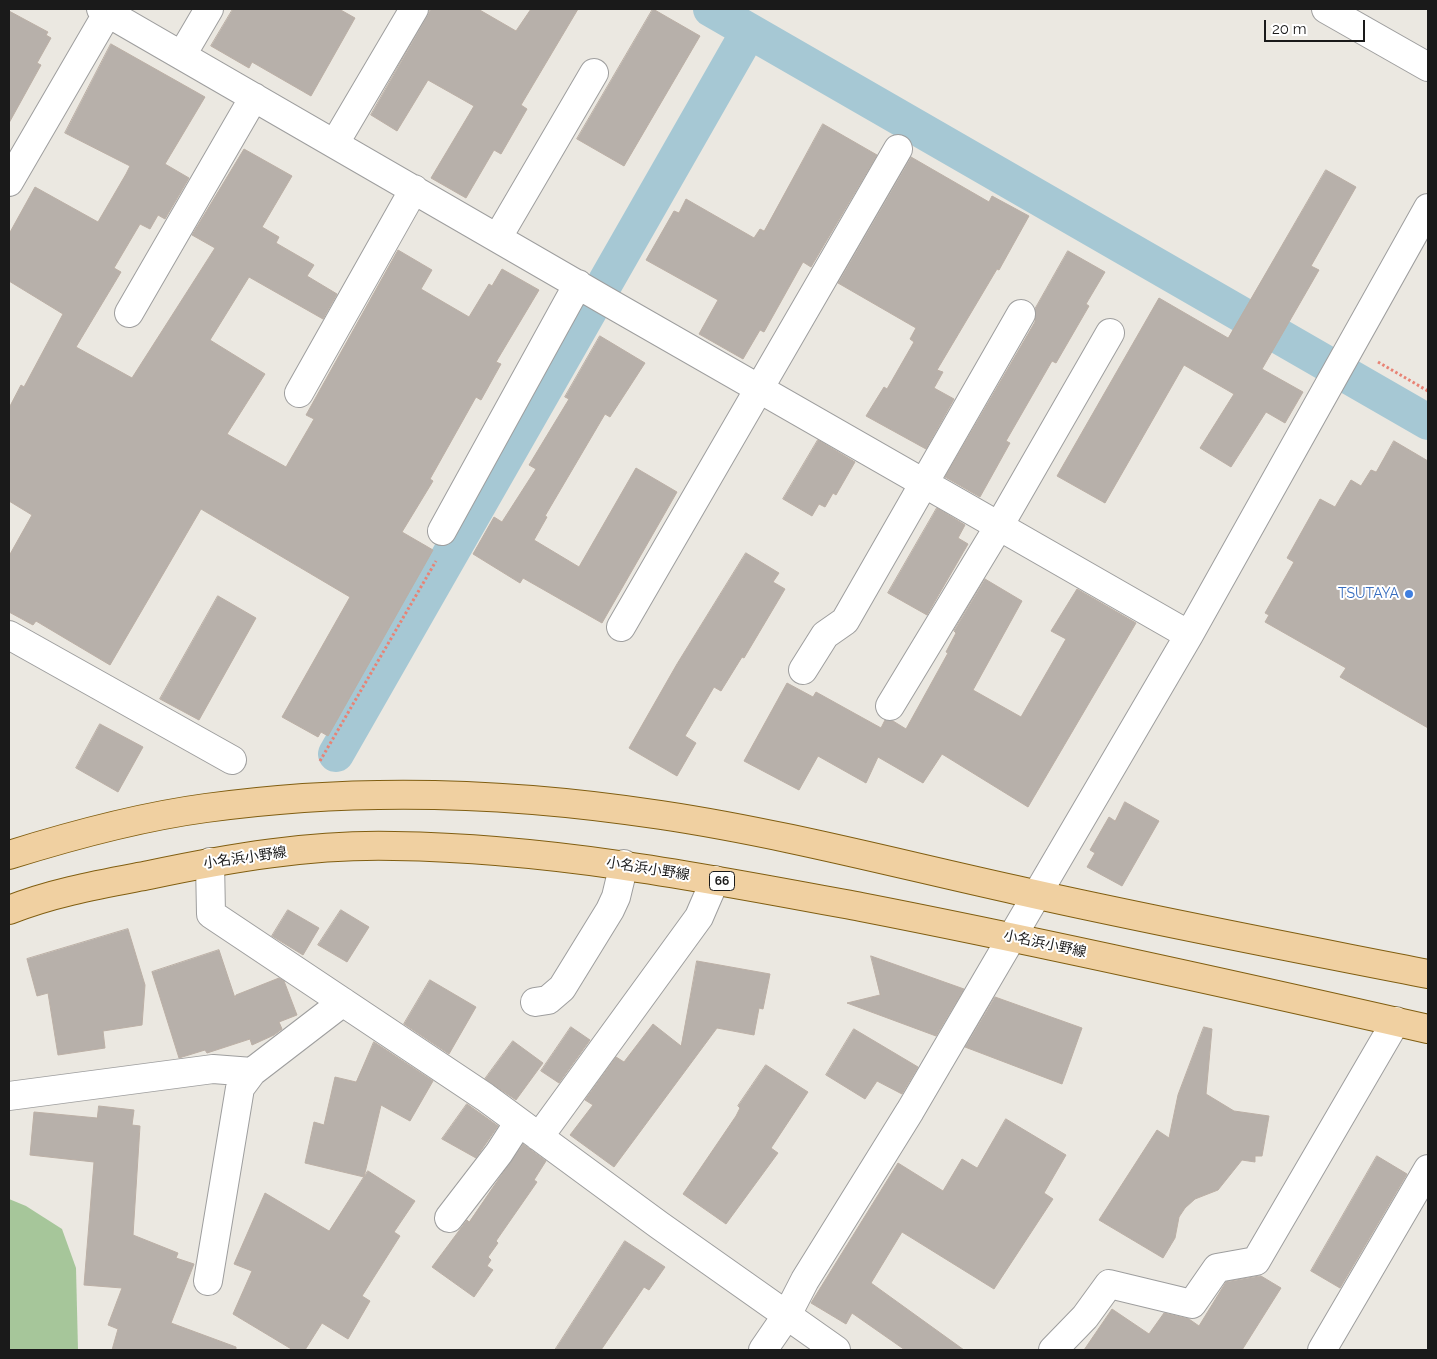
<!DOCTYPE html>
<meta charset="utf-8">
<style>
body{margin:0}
#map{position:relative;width:1437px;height:1359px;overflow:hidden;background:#ebe8e1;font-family:Raleway,sans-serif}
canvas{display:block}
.frame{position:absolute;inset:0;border:10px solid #1a1a1a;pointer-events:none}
.scale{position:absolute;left:1264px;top:20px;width:101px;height:22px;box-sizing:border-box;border:2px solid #1a1a1a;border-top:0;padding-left:6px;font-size:15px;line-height:18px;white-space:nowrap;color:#1a1a1a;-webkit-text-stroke:4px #fff;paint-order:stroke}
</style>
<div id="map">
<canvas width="1437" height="1359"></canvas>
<div class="frame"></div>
<div class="scale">20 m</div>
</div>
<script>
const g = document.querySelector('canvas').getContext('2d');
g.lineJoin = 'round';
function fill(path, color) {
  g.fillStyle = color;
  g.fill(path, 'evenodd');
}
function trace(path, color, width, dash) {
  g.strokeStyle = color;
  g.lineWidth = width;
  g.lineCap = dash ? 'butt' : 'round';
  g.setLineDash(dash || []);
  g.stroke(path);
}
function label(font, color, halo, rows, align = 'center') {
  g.font = font + ' Raleway,"Noto Sans JP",sans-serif';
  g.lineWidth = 4;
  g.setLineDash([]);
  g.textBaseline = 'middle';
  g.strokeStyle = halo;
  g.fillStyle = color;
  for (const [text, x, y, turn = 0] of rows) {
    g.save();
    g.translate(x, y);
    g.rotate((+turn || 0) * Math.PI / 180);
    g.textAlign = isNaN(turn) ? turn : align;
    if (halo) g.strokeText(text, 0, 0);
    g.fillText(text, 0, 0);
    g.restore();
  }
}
fill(new Path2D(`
 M9,1199l17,7 36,23 14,39 2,82h-69z`), '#a6c69a');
trace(new Path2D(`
 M711,9l717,413
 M336,754l413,-723`), '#a6c8d4', 36);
const building = new Path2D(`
 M233,9h106l16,9 -44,78 -59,-34 -3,6 -38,-22z
 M431,9h47l38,22 15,-22h47l-57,96 6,4 -26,45 -7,-4 -28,48 -35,-20 43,-72 -46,-26 -31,51 -26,-16z
 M653,9l47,27 -76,130 -47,-27z
 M9,11l39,21 -2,3 5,3 -14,25 4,2 -32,58z
 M111,44l94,53 -40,67 24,14 -24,41 -7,-4 -8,14 -10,-5 -26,44 7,4 -45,75 56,31 83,-130 -23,-13 52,-86 48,27 -30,51 17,10 -3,6 38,22 -7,11 30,18 -14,25 -74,-42 -39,63 55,34 -38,60 59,33 28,-48 -8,-4 92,-165 34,20 -11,19 48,28 20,-33 3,2 10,-17 37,21 -43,72 5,2 -20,36 -5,-3 -46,82 3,2 -31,51 31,18 -105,186 -7,-4 -3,5 -36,-20 68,-120 -149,-88 -91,156 -74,-44 -3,4 -24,-13v-56l23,-41 -23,-14v-93l12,-23 3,2 39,-73 -54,-33v-47l26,-47 63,35 28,-48 4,-8 -65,-33z
 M823,124l54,31 -66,112 -8,-5 -39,70 -4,-2 -17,29 -44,-25 19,-34 -72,-40 28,-49 5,2 7,-14 68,39 6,-9 4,2z
 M911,157l78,45 3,-6 37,20 -30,54 -2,-1 -60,101 6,2 -9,16 20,11 -28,50 -60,-33 18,-29 3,2 27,-47 -4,-3 6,-11 -78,-45z
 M1326,170l30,17 -45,79 8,4 -57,99 41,23 -18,31 -19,-11 -35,55 -31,-19 34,-54 -50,-29 -79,138 -48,-27 102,-178 69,40z
 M1068,251l37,21 -19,32 3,2 -33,57 -4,-2 -46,80 4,2 -30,54 -35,-20 90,-155v-13z
 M600,336l45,27 -35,54 -5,-3 -60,102 2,1 -13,23 45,27 57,-99 41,24 -75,131 -79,-45 -3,5 -47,-29 21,-37 8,5 34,-53 -7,-4 40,-66 -4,-2z
 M818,440l37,22 -19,33 -3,-2 -8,14 -6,-3 -7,12 -29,-17z
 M1394,441l34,20v267l-88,-51 6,-9 -81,-46 4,-7 -4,-2 29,-51 -7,-4 33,-59 15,8 16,-27 10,6 10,-16 5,2z
 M937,508l28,17 -7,13 10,6 -41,71 -39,-22z
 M746,553l33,20 -6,9 12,7 -41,69 -2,-1 -21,34 -7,-4 -29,49 11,7 -19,33 -48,-28 48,-84z
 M985,579l37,22 -49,89 48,27 45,-78 -15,-8 26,-42 59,34 -108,184 -86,-53 -19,29 -45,-26 -12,26 -48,-27 -19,34 -55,-29 43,-78 26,14 3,-5 65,36 4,-8 8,1 13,8 42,-76 -2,-1 10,-19 -2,-2z
 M218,596l38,22 -57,102 -39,-21z
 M100,724l43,23 -25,45 -42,-24z
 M1125,802l34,19 -37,65 -35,-19 8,-14 -5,-3 19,-33 6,4z
 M288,910l31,18 -16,27 -31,-19z
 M341,910l28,17 -22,35 -29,-17z
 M128,929l17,56 -3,40 -39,6 2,17 -47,7 -10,-62 -11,3 -10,-37z
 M219,950l16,48 1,-3 43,-17 5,3 13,34 -18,7 3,7 -8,6 -22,10 -2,-6 -43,14 -2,-3 -26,8 -27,-86z
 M871,956l93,33 -28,47 -89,-33 33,-8z
 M697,961l73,13 -7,35 -4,-1 -5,27 -37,-7 -103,139 -44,-32 23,-30 -8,-5 31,-43 8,5 29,-38 28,22z
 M430,980l46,27 -27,47 -45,-30z
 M995,997l87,31 -20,56 -97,-37z
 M571,1027l19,13 -31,43 -18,-12z
 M1204,1027l8,2 -6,65 28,17 35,5 -7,40h-7v6l-13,-2 -24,30 -23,9 -10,9 -6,9 -4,21 -12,20 -64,-38 58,-90 12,8 9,-43z
 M854,1029l64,38 -16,27 -25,-13 -12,18 -39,-24z
 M513,1041l30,22 -27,37 -31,-21z
 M374,1042l59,39 -23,40 -29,-16 -17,72 -59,-14 9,-41 10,3 11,-48 21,5z
 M766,1065l42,27 -37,56 7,5 -52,71 -43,-30 53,-78 4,-8 -2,-2z
 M467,1104l31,22 -22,32 -34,-19z
 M99,1106l35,4 -2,15 8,1 -7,109 45,18 -2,5 18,6 -23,59 65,24v3h-124l6,-21 -10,-4 14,-37 -38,-3 10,-123 -64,-7 4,-43 63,6z
 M1006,1119l60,36 -22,38 9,6 -59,90 -92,-57 -31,51 93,67h-59l-53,-37 -6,11 -35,-21 87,-140 45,28 19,-32 15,9z
 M523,1144l23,17 -12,19 3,2 -41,59 2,2 -10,14 3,3 -4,6 6,4 -19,27 -42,-30 35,-47 2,2z
 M1377,1156l30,18 -67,114 -29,-17z
 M368,1171l47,30 -21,31 6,4 -38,60 8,5 -22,38 -26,-16 -17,27h-12l-60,-36 19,-43 -18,-7 31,-71 64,38z
 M625,1241l40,26 -16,23 -5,-3 -43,63h-46z
 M1261,1276l20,12 -39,62h-158l28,-41 37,25 15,-21 25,6 10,7 27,-44z`);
fill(building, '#b7b0aa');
trace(building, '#bbafa5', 1);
const street = new Path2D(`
 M101,9l505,292 583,334
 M1326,9l102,58
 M182,55l27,-46
 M335,143l79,-134
 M9,182l99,-170
 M498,237l96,-164
 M129,313l125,-216
 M299,393l115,-204
 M442,531l136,-247
 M621,627l277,-478
 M9,635l223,125
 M803,670l22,-35 20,-14 176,-307
 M890,706l109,-180 111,-193
 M210,862l1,52 274,183 174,128 177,125
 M535,1002l13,-2 14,-12 48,-78 6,-13 8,-33
 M9,1096l204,-27 39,3
 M539,1137l160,-220 16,-37
 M449,1218l50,-65 20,-31
 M208,1281l32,-193 12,-16 91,-70
 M763,1350l24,-35 18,-35 105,-169 279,-476 239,-427
 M1053,1350l32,-33 24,-33 83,20 25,-36 39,-7 140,-240
 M1322,1350l106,-181`);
const primary = new Path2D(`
 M9,855c64,-20 130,-38 197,-47 151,-21 305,-16 455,7 120,18 237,49 355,75 137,31 275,57 412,84
 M9,910c45,-18 93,-26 140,-35 80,-17 163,-31 245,-29 158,2 312,32 467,61 190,37 378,79 567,122`);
trace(street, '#9e9e9e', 30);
trace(primary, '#805e11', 30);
trace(new Path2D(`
 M1378,362l50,29
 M320,761l116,-200`), '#e88375', 3, [2.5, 2.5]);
trace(street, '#fff', 28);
trace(primary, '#f0d0a1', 28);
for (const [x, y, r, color] of [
 [1409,594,5,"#3f7fe0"]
]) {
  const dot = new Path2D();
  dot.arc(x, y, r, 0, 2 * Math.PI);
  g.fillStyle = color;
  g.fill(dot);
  trace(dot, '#fff', 2);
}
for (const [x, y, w] of [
 [722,881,25]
]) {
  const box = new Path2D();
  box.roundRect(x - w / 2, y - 9.5, w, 19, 4);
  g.fillStyle = '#fff';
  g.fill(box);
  trace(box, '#1a1a1a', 1);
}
label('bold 12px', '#1a1a1a', null, [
 ["66",722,881]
]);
label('14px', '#366cbe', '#fff', [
 ["TSUTAYA",1399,594]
], 'right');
label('14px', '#1a1a1a', '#fff', [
 ["小名浜小野線",245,858,-8],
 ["小名浜小野線",648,869,9],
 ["小名浜小野線",1045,944,12]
]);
</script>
